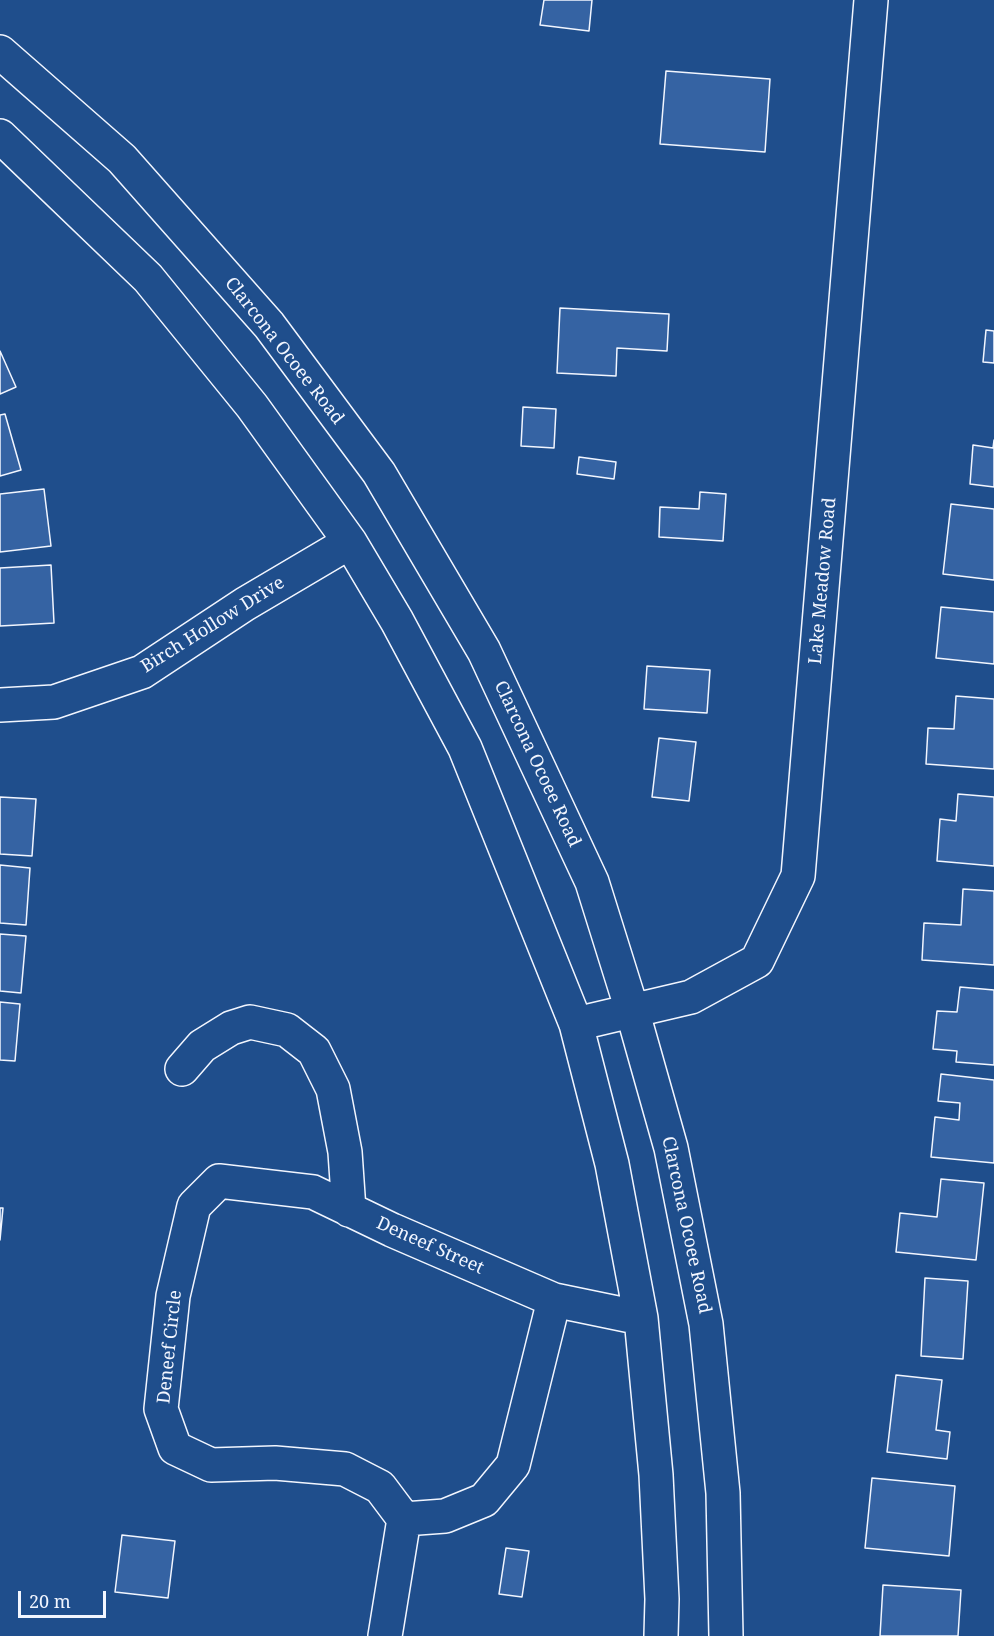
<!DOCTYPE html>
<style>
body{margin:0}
#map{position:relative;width:994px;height:1636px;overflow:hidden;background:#1f4e8c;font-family:"Noto Serif",serif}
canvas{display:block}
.scale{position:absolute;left:18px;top:1591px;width:88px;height:27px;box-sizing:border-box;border:3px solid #f2f6ff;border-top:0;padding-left:8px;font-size:18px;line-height:21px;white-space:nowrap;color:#f2f6ff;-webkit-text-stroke:4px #1f4e8c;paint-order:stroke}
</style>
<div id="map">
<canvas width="994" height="1636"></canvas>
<div class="scale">20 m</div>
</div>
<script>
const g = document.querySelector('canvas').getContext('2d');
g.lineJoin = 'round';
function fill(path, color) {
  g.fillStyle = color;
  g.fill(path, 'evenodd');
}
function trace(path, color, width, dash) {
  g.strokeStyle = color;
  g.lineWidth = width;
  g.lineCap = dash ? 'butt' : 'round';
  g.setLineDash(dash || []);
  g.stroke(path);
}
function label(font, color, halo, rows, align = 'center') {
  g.font = font + ' "Noto Serif",serif';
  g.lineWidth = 4.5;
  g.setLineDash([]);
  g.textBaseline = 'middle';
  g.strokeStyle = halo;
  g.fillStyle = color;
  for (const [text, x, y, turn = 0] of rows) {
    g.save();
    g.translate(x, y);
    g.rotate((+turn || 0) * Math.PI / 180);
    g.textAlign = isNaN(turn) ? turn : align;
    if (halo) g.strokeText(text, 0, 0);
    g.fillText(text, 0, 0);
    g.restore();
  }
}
const building = new Path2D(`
 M544,0h48l-3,31 -49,-6z
 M666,71l104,8 -5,73 -105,-8z
 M560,308l109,6 -2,37 -50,-3 -1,28 -59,-3z
 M986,330l8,1v32l-11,-1z
 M0,351l16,36 -16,7z
 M523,407l33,2 -2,39 -33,-2z
 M5,414l16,56 -21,6v-61z
 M994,440v47l-24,-3 3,-39 20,3z
 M579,457l37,5 -2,17 -37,-5z
 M44,489l7,57 -51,6v-58z
 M700,492l26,2 -3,47 -64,-4 1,-30 39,2z
 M951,504l43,5v71l-51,-6z
 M51,565l3,58 -54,3v-58z
 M941,607l53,5v52l-58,-6z
 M647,666l63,4 -3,43 -63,-4z
 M956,696l38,3v70l-68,-5 2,-36 26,1z
 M659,738l37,4 -7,59 -37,-4z
 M958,794l36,3v69l-57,-5 3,-42 16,2z
 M0,797l36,2 -4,57 -32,-2z
 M0,865l30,3 -4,57 -26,-2z
 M963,889l31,2v74l-72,-5 2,-37 37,2z
 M0,934l26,2 -5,57 -21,-2z
 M960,987l34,3v75l-38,-3 1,-11 -24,-2 4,-38 20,1z
 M0,1002l20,2 -5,57 -15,-1z
 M941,1074l53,6v83l-63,-6 4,-40 24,3 1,-17 -22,-2z
 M941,1179l43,4 -8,77 -80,-8 4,-39 37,4z
 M0,1208h3l-3,32z
 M925,1278l43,3 -5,78 -42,-3z
 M896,1375l46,5 -6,50 14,2 -3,27 -60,-7z
 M872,1478l83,8 -6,70 -84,-8z
 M122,1535l53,6 -7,57 -53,-6z
 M506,1548l23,3 -7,46 -23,-3z
 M883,1585l78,5 -3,46h-78z`);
fill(building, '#3563a3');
trace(building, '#f2f6ff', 1.5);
const minor = new Path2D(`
 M0,52l122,107 147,166 110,148 105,178 108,231 40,128 39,138 35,176 17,169 3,143
 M0,136l148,142 104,128 98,136 47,79 68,127 111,276 36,140 29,154 15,157 6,124 -1,37
 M0,705l54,-3 88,-30 103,-68 105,-62
 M576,1024l115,-27 66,-36 41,-85 73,-876
 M182,1069l20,-23 29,-18 19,-6 37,8 27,21 19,38 12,63 4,58
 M404,1519l41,-3 39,-16 29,-35 41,-165
 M385,1636l19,-117 -24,-32 -35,-18 -70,-6 -64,2 -36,-17 -14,-39 12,-113 21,-90 25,-25 94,11 79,38 162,70 87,18`);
trace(minor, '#f2f6ff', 36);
trace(minor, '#1f4e8c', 33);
label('18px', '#f2f6ff', '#1f4e8c', [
 ["Clarcona Ocoee Road",284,351,52],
 ["Lake Meadow Road",823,581,-85],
 ["Birch Hollow Drive",213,625,-32],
 ["Clarcona Ocoee Road",537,764,65],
 ["Clarcona Ocoee Road",686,1225,78],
 ["Deneef Street",430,1246,24],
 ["Deneef Circle",170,1347,-84]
]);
</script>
